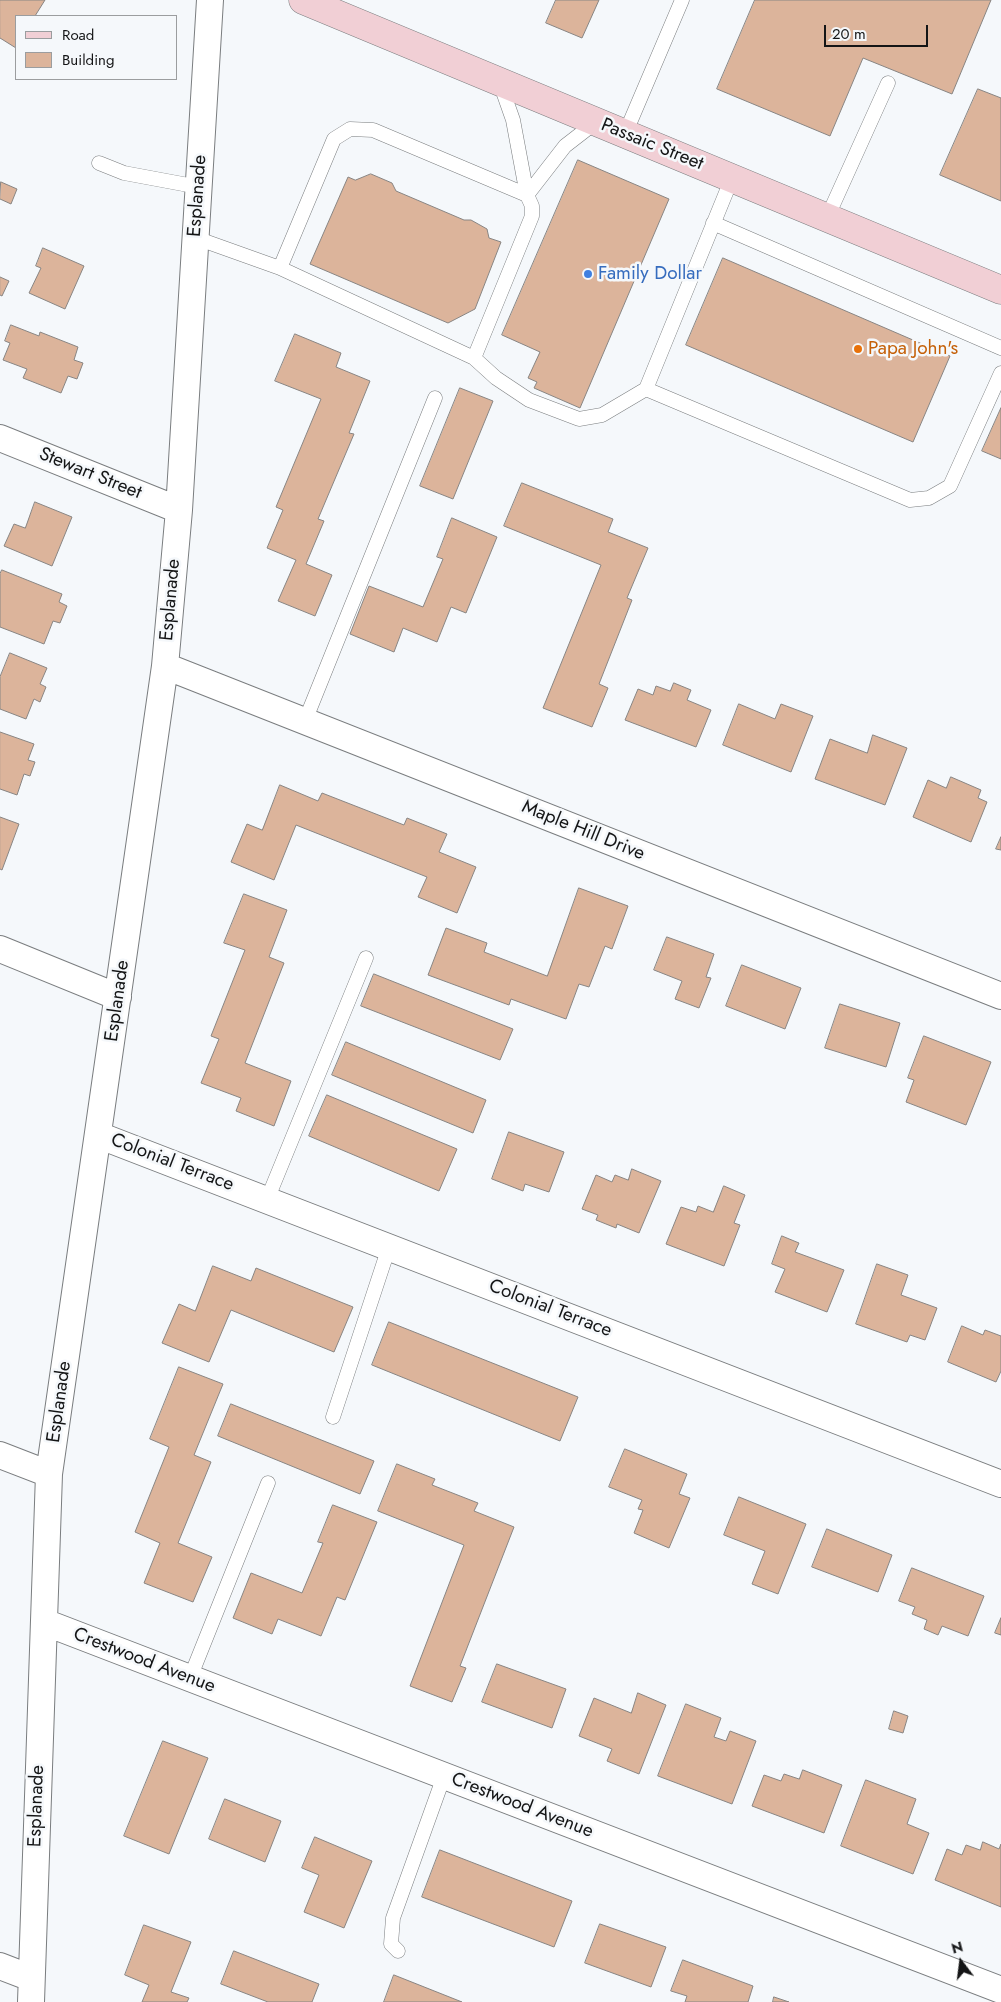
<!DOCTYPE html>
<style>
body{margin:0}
#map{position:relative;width:1001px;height:2002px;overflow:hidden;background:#f5f8fb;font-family:Jost,sans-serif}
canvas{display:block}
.legend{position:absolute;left:15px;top:15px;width:162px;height:65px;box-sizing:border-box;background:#f5f8fb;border:1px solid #9b9d9f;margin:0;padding:6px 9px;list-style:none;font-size:15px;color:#141516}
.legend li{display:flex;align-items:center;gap:10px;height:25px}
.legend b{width:25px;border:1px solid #9b9d9f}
.north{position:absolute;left:936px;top:1937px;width:50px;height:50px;-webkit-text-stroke:4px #f5f8fb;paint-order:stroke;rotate:345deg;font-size:14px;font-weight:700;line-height:20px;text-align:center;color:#141516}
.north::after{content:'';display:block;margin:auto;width:18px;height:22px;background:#141516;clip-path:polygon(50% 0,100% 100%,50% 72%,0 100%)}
.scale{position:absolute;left:824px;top:25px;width:104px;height:22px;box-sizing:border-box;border:2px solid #141516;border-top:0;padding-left:6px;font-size:15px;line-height:18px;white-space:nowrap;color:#141516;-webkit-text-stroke:4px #f5f8fb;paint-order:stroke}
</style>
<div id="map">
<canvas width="1001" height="2002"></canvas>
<ul class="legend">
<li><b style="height:6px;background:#f1cfd5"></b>Road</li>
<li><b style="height:14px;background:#dcb49b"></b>Building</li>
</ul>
<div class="north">N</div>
<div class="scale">20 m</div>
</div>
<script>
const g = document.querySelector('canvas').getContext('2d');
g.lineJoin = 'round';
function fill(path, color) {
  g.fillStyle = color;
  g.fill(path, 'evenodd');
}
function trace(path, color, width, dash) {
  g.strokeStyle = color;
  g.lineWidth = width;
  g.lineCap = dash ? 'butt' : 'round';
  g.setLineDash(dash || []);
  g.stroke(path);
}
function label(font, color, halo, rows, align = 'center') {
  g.font = font + ' Jost,sans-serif';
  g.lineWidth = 5;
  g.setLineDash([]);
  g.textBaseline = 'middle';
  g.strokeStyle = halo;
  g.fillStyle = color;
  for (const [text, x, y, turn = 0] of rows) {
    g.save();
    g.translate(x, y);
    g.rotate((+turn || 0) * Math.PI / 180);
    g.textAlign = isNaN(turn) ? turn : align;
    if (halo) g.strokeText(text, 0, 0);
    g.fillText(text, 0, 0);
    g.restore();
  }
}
const building = new Path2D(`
 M0,0h45l-10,16h-19v32l-16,-10z
 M556,0h43l-17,38 -36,-15z
 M755,0h236l-39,94 -89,-36 -33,78 -113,-47z
 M978,89l23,9v103l-61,-26z
 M578,160l91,39 -89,209 -46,-20 3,-6 -9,-4 12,-26 -38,-17z
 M371,174l21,9 4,8 68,29h7l16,9 2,9 12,4 -26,67 -27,14 -138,-59 38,-87 7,3z
 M1,182l16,7 -6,15 -11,-5z
 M43,248l41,18 -19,43 -36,-16 12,-25 -5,-2z
 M723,258l227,98 -37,86 -227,-97z
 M0,277l9,4 -7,15 -2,-1z
 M11,325l28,11 1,-4 38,15 -4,13 9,3 -6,16 -9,-3 -7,17 -38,-15 4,-9 -24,-9 7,-17 -5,-2z
 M295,334l46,19 -5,14 34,14 -21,52 5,1 -36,85 6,2 -18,43 26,11 -17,41 -37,-15 18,-41 -29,-12 16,-38 -7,-3 45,-108 -46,-18z
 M460,388l33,13 -40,98 -33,-13z
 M1001,408v51l-19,-8z
 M522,483l91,36 -5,13 40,16 -21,50 5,2 -33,84 9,4 -16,39 -49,-19 58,-143 -97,-39z
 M35,502l37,15 -20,49 -48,-20 10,-22 11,4z
 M452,518l45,19 -31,76 -15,-6 -14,35 -34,-14 -9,24 -44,-18 19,-48 54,21 20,-48 -6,-2z
 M2,570l60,24 -3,8 8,4 -7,17 -7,-2 -9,23 -44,-17v-53z
 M10,653l37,15 -7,16 6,3 -6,15 -6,-3 -8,20 -26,-10v-32z
 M674,683l17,7 -4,10 24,10 -15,37 -71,-27 13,-31 15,6 3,-9 14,5z
 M739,704l36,15 6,-15 32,12 -22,56 -68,-27z
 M0,732l34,12 -6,16 7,2 -5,14 -6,-2 -7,21 -17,-6z
 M873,735l34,13 -22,57 -70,-26 15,-40 37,14z
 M951,777l30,13 -3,8 9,4 -16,40 -58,-25 15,-37 18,8z
 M280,785l38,16 4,-8 82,32 3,-7 40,16 -8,18 37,15 -19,46 -39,-16 9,-20 -131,-52 -22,55 -43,-18 16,-38 15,6z
 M0,817l19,7 -17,46 -2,-1z
 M1001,837v13l-5,-1z
 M579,888l49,18 -16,43 -7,-3 -16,41 -10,-3 -13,35 -55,-20 -2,6 -81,-30 18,-47 41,15 -3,9 63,24z
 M244,894l43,16 -18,47 15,6 -39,100 46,18 -17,45 -38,-15 5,-13 -40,-15 18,-44 -8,-3 34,-86 -21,-7z
 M667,937l47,17 -8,23 5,1 -12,30 -24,-9 7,-18 -28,-11z
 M742,965l59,23 -16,41 -59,-23z
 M374,974l139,55 -13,31 -139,-54z
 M840,1004l60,19 -14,44 -61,-19z
 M924,1036l67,26 -25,63 -60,-23 8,-22 -6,-2z
 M346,1042l140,58 -13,33 -141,-58z
 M327,1095l130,54 -18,42 -130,-55z
 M509,1132l55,20 -15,40 -24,-8 -2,7 -31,-12z
 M632,1169l29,12 -22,52 -22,-9 -1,4 -20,-8 2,-5 -16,-6 14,-34 16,7 3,-7 13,5z
 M724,1186l21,9 -11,28 6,2 -16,41 -58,-22 15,-37 15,5 2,-6 15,6z
 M782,1236l17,7 -4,9 49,18 -17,42 -52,-20 10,-23 -13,-5z
 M877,1264l31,11 -7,20 36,13 -12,32 -15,-5 -3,7 -51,-18z
 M213,1266l38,15 5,-13 97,39 -19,45 -103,-42 -22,52 -47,-19 17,-39 16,7z
 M389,1322l189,75 -18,44 -188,-76z
 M962,1326l21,9 2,-5 16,6v35l-5,11 -48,-20z
 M179,1367l44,17 -29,71 17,7 -33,81 34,14 -19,45 -49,-19 16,-40 -25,-11 34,-85 -19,-8z
 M231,1404l143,57 -14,33 -142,-58z
 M625,1449l62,25 -8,20 11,4 -21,50 -35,-15 9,-23 -5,-1 4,-9 -33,-13z
 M397,1464l38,15 -3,6 46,18 -4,8 40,16 -54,139 6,2 -14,34 -42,-16 54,-141 -86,-34z
 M739,1497l67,27 -28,70 -26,-10 13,-33 -41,-16z
 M333,1505l44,17 -32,78 -8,-3 -16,39 -43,-17 -6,15 -39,-16 18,-45 51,20 21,-50 -5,-1z
 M827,1529l65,26 -14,37 -66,-25z
 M912,1568l72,28 -16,40 -26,-10 -4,9 -14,-6 3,-9 -15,-6 3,-7 -16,-6z
 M1001,1618v17l-6,-2z
 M497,1664l69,25 -14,39 -70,-26z
 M638,1693l28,12 -27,69 -32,-13 5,-12 -33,-13 15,-38 37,15z
 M686,1704l35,14 -7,19 12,4 4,-10 26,10 -24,63 -74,-28z
 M894,1711l14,5 -5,17 -14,-4z
 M163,1741l45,17 -39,96 -45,-18z
 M803,1770l39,15 -18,48 -72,-27 12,-31 17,6 3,-7 15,5z
 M866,1780l50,19 -9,25 22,9 -16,41 -72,-28z
 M225,1799l56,22 -16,41 -56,-23z
 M315,1837l57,24 -28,67 -40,-16 15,-37 -17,-7z
 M983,1842l16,7 2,-5v63l-66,-27 12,-31 15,6 4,-10 14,5z
 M440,1850l132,51 -18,46 -132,-50z
 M600,1924l66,23 -15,40 -66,-24z
 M144,1925l47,17 -20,50 18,6 -2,4h-45l7,-17 -24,-10z
 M234,1951l85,33 -7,18h-44l-47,-18z
 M683,1960l70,26 -5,16h-63l2,-6 -16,-5z
 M394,1975l68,27h-78z
 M774,1997l15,5h-16z`);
fill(building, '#dcb49b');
trace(building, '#888583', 1);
const service = new Path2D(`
 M625,134l57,-134
 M99,163l25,10 75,14
 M527,195l38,-49 31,-24
 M827,218l61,-135
 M713,223l288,125
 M196,238l84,30 54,-129 16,-10 23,1 154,65
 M280,268l194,90 22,20 33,22 50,19 23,-4 44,-26 264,111 19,-2 21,-12 51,-113
 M474,358l58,-142v-10l-5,-11 -14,-75 -13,-37
 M646,389l86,-211
 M305,721l130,-323
 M267,1200l99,-242
 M333,1417l56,-170
 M190,1678l78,-195
 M398,1951l-7,-7 2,-26 51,-142`);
const minor = new Path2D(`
 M0,438l179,72
 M165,666l836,330
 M0,949l118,48
 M98,1135l903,349
 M0,1455l49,19
 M44,1622l957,368
 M0,1966l31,12
 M31,2002l18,-528 116,-808 14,-156 31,-510`);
const secondary = new Path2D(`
 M303,0l698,290`);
trace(service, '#7a7d7f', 15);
trace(minor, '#7a7d7f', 28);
trace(secondary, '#7a7d7f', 29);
trace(service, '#fff', 14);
trace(minor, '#fff', 26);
trace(secondary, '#f1cfd5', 28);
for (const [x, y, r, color] of [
 [588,274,5,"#3f7fe0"],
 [858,349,5,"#e8710a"]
]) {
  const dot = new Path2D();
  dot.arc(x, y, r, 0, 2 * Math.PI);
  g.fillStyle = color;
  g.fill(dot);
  trace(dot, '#f5f8fb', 2);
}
label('19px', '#141516', '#f5f8fb', [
 ["Passaic Street",652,145,22],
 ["Esplanade",198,196,-86],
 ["Stewart Street",90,474,22],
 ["Esplanade",171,600,-85],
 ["Maple Hill Drive",583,831,22],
 ["Esplanade",118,1001,-82],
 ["Colonial Terrace",172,1163,21],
 ["Colonial Terrace",550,1309,21],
 ["Esplanade",60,1402,-82],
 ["Crestwood Avenue",144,1661,21],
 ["Esplanade",37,1806,-88],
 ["Crestwood Avenue",522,1806,21]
]);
label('19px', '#366cbe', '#f5f8fb', [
 ["Family Dollar",598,274]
], 'left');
label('19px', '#c56008', '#f5f8fb', [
 ["Papa John's",868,349]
], 'left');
</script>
